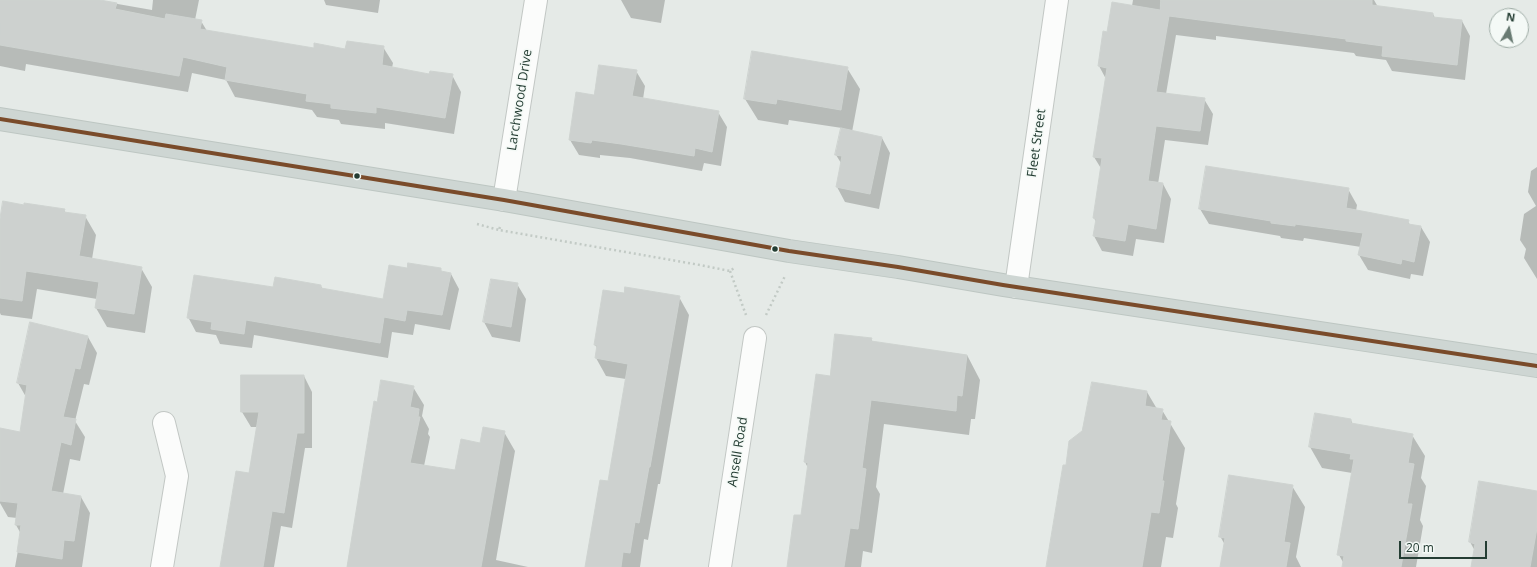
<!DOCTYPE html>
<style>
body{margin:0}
#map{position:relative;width:1537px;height:567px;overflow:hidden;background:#e5eae7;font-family:"Open Sans",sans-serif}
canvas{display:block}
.north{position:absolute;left:1489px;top:8px;width:40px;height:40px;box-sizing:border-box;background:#f4f9f6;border:1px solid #a1aea8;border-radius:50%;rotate:9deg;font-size:11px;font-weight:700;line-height:16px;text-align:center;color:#243d33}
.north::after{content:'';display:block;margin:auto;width:14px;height:18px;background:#687a72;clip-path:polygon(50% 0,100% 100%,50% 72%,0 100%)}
.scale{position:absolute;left:1399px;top:541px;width:88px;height:18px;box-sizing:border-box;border:2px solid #243d33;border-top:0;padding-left:5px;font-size:12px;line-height:14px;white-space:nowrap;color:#243d33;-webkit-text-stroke:3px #f4f9f6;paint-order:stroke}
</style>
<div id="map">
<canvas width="1537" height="567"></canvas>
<div class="north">N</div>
<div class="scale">20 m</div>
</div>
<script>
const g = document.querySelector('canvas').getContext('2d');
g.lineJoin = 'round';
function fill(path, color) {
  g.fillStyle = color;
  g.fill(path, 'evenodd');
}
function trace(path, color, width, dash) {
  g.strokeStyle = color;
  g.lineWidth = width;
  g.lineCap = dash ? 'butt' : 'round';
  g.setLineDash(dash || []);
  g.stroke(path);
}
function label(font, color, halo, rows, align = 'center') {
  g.font = font + ' "Open Sans",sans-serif';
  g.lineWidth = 3;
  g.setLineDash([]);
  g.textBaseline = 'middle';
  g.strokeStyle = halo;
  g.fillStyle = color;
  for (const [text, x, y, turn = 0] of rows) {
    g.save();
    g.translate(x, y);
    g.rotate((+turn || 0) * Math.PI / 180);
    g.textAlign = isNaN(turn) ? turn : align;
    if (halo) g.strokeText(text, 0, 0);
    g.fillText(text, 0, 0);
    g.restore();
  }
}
fill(new Path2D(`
 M0,0h95l57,10 1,-10h46l-4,20 6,1 6,10 107,18 32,1 37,-3 10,16 -1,5 38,7h22l9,17 -7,42 -69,-11v6l-44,-5 -2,-4 -22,-3 -5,-7 -77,-13 -9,-17 -34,-7 -4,19 -162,-28 -1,7 -25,-5z
 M324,0h56l-2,13 -52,-8z
 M621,0h44l-4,23 -30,-5z
 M1133,0h241l4,7 55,7 2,4 27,3 8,15 -5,44 -73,-9 -6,-11 -30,-4 -2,-3 -138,-17v4l-40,-5 -10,59 38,5 9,15 -5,31 -43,-5 -7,44h5l8,15 -7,44 -28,-4 -3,17 -31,-5 -8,-15 2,-14 -2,-4 8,-48 -8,-13 12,-78 -7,-13 9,-33 24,-27z
 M847,68l13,21 -8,43 30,6 8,15 -11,56 -34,-7 -8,-15 4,-24 -5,-8 6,-27 -53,-8 -1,5 -30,-5 -13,-21z
 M636,71l9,15 -2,13 75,13 9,15 -6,39 -17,-3 -2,8 -72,-13 -30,-3v3l-21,-3 -9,-15 25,-44z
 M1207,167l141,22 9,16 -1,6 52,10 2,4 11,2 9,15 -7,34 -12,-2 -1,5 -42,-9 -9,-15 2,-8 -57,-9 -1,3 -22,-3 -1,-2 -71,-12 -9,-15z
 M1537,167v112l-13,-21 2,-9 -6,-9 4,-26 12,-8 -8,-14 3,-21z
 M64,210l2,3 19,3 11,19 -4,24 49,9 11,19 -7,46 -38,-6 -11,-19 1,-9 -60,-10 -5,30 -31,-4 -1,-2v-88z
 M408,269h32l2,3 9,2 8,15 -9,41 -35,-6 -2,11 -21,-3 -4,26 -134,-23 -2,13 -32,-4 -4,-9 -20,-3 -8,-15 86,-29 47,-2 2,4 61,10z
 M517,284l9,15 -6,43 -28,-5 -8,-15z
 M625,294l54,3 10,18 -29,169h-2l-10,56 -4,-1 -4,28h-52l21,-85 17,-103 -20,-3 -10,-18 1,-10 -2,-3z
 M88,337l9,16 -8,32 -5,-1 -9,37 10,16 -5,24 -10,-2 -7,35 18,3 9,16 -8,54h-67l6,-33 -5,-9 1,-7 -9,-1 -8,-14v-70h21l5,-36 -8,-14z
 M871,339l2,3 94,13 13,25 -5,39h-4l-2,16 -85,-11 -8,63 4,7 -8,59 -9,-2 -2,16h-73l14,-50 6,-49 -3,-6 26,-85z
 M304,376l8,16v56h-7l-13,80 -11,-2 -7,41h-53l28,-93 8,-47h-6l-9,-15z
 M413,387l11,18 -2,11 7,13 -1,5 2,3 -6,29 32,5 25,-27 23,-12 11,19 -19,109 32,7h-181l31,-164z
 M1147,392l10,17 5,1 23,38 -9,56 2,4 -5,30 -7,-1 -5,30h-114l20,-101z
 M1351,420l2,5 59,10 13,21 -4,22 5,8 -6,34 3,6 -7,41h-73l1,-3 -5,-9 13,-82 -30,-5 -12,-21z
 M1292,486l13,21 -9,50 5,10h-80l4,-22 -5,-9z
 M1537,492v75h-65l3,-16 -5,-9z`), '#0003');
const building = new Path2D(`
 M0,0h100l17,3 -2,6 50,10 1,-5 36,6 -2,9 114,19v-5l31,6 2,-8 37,5 -2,19 47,9 1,-3 23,3 -8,44 -69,-11v6l-45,-5v-4l-25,-3 1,-7 -82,-14 2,-13 -44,-10 -4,19 -179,-31z
 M1161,0h211v5l61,8v4l29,3 -5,45 -75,-9 1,-10 -37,-5v-2l-177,-23 -13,76 49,6 -5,33 -44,-5 -8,55 15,2 -7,46 -28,-5 -3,17 -32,-5 3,-17 -3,-1 9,-60 -9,-1 14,-89 -9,-2 5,-35 4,1 5,-30 48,8z
 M752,51l96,16 -7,43 -64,-11 -1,5 -32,-5z
 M599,65l38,5 -5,26 87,15 -7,41 -17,-4 -1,8 -73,-12 -29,-4 -1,3 -22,-3 7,-48 18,3z
 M841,128l41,9 -12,57 -34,-7 6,-31 -7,-1z
 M1206,166l143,22 -3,20 63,12 -1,4 13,2 -7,36 -12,-3 -1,5 -43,-9 5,-22 -68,-9v2l-24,-3v-2l-72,-12z
 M3,201l21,4v-2l41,6 -1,3 22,3 -7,41 63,11 -8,47 -39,-6 4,-26 -73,-11 -4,30 -22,-3v-79z
 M408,263l33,5v3l10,2 -9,42 -35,-5 -2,11 -21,-4 -4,26 -134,-23 -2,14 -33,-5 1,-7 -25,-4 7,-43 79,12 2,-10 46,8v3l62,11 6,-34 18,3z
 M491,279l27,4 -7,44 -28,-5z
 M625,287l55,9 -30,171h-1l-10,56 -4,-1 -5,31 -7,-1 -2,15h-36l15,-87 8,1 20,-117 -33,-6 2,-13h-3l9,-55 21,3z
 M30,322l58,14 -8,33 -5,-1 -12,49 13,2 -5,26 -10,-3 -10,49 30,5 -7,45 -10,-1 -2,19 -45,-7 4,-27h-6l3,-22 -18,-2v-73l20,4 7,-47 -10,-2z
 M835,334l37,4 -1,3 96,14 -5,41 -5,-1 -1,16 -85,-11 -9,68 4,1 -8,60 -8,-1 -6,39h-57l7,-52h7l7,-52 -4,-1 12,-88 14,2z
 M241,375h63v58h-7l-13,80 -12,-2 -9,56h-43l16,-96 13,2 10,-61h-18z
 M381,380l33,6 -4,21 9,2 -1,8h2l-10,46 45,7 6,-31 19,4 3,-16 22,4 -24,136h-134l27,-166 3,1z
 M1092,382l55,9 -2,15 18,3 -2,11 10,1 -9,60h2l-5,32 -8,-1 -9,55h-96l17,-102h3l3,-24 13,-10z
 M1315,413l36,6v4l62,11 -5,29 6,1 -7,40h5l-11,63h-59l2,-11 -7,-1 17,-96h-4l1,-5 -42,-7z
 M1229,475l64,10 -9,57 6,1 -4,24h-66l5,-29 -6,-1z
 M1479,481l58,10v37l-7,39h-59l4,-23 -6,-2z`);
fill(building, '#cdd1cf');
trace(building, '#ced3d0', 1);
const minor = new Path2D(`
 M504,200l32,-200
 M1016,287l41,-287
 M162,567l15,-91 -13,-53
 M720,567l35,-229`);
const major = new Path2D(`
 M0,119l504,81 285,51 109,16 105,18 534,81`);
trace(minor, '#c2c7c4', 24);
trace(major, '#bdc6c2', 24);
trace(new Path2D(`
 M477,224l22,6
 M500,227l-1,3 201,35 30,6 4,-3
 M730,271l16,44
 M766,315l19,-39`), '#c2cac5', 2.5, [2, 3]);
trace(minor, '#fbfcfb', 22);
trace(major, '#ced6d3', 22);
trace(new Path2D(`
 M0,119l504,81 285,51 109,16 105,18 534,81`), '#7a4b2a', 4);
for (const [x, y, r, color] of [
 [357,176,3.5,"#243d33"],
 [775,249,3.5,"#243d33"]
]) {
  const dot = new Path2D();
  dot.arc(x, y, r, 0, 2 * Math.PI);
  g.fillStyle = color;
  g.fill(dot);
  trace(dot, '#f4f9f6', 1.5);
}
label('13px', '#243d33', '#f4f9f6', [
 ["Larchwood Drive",520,100,-81],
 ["Fleet Street",1037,143,-82],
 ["Ansell Road",738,452,-81]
]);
</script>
